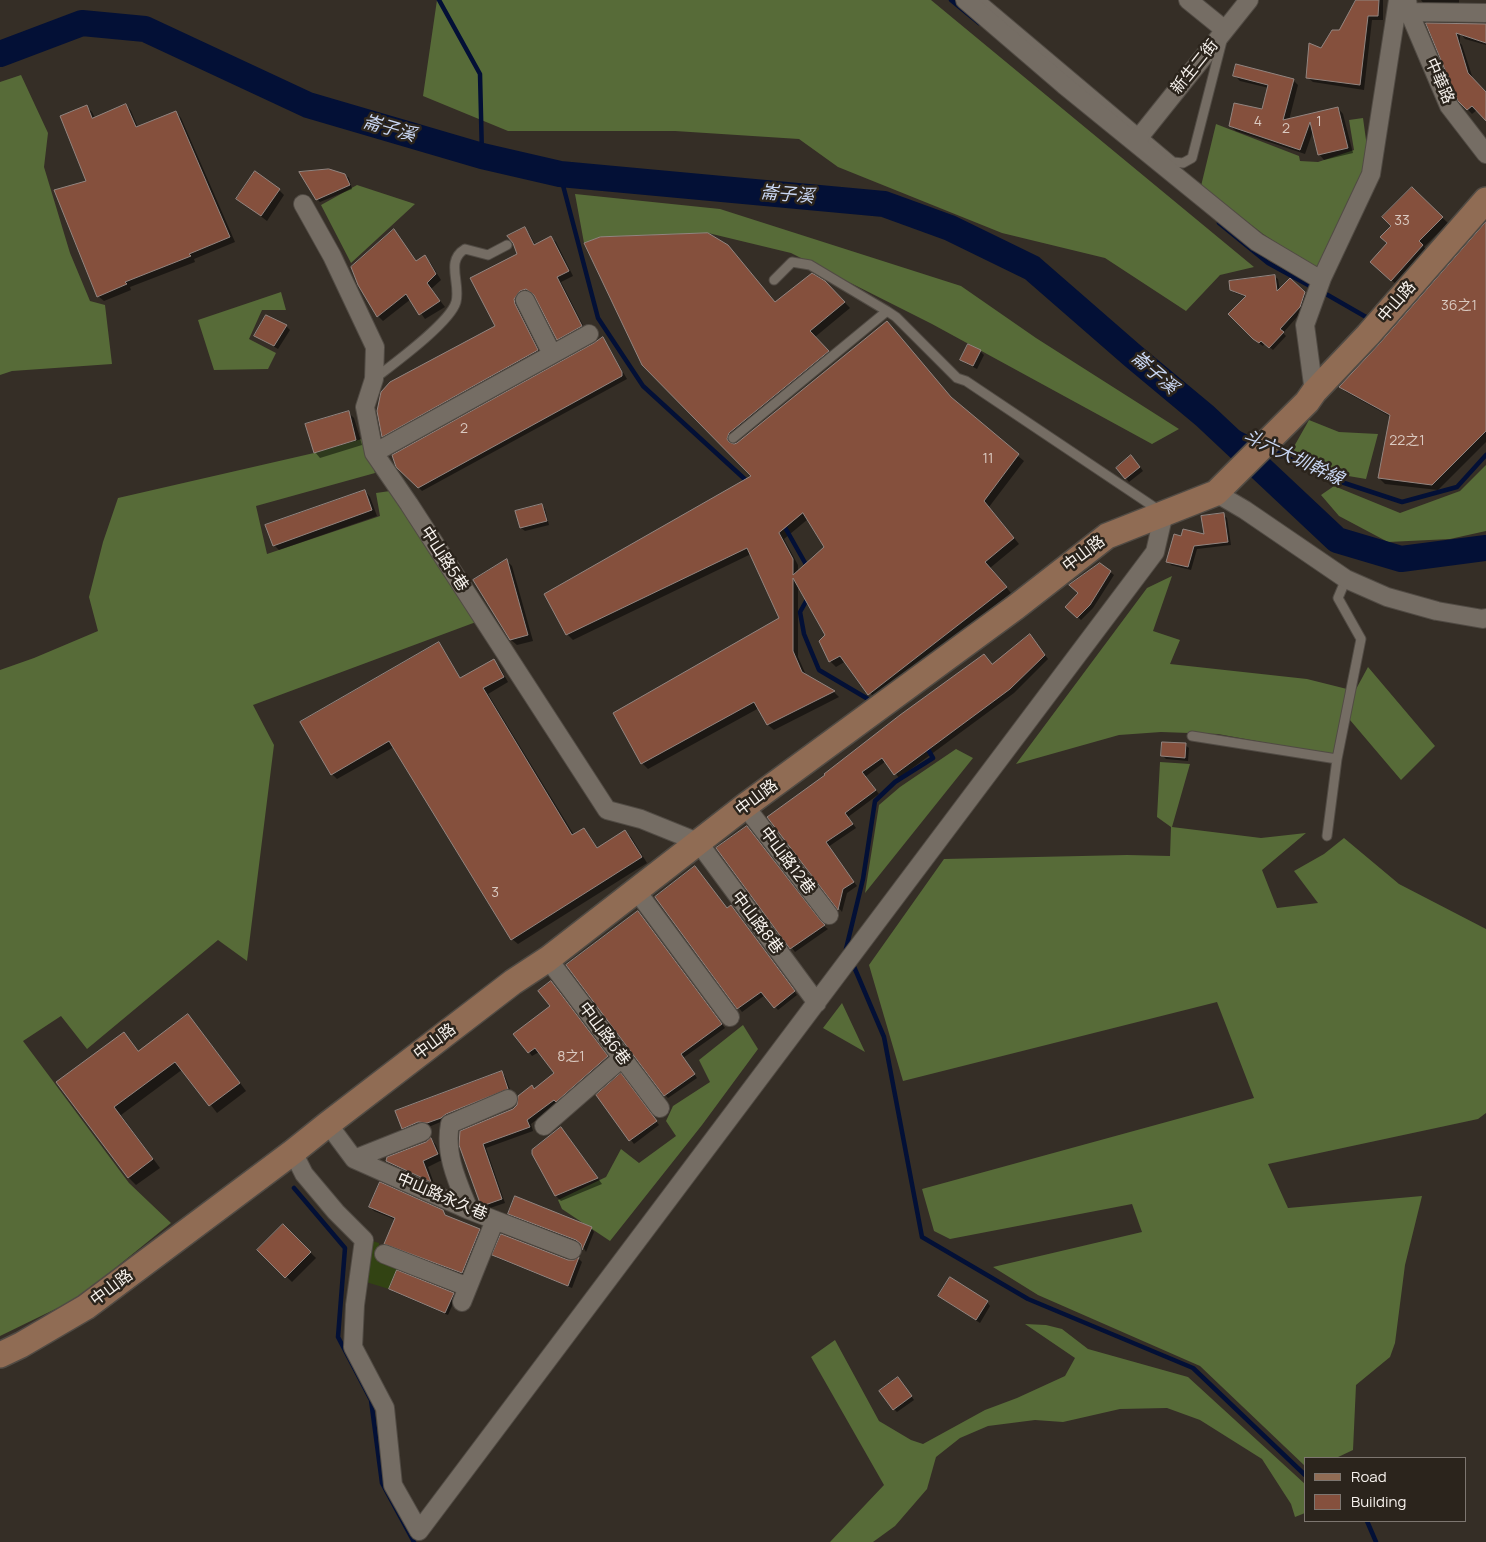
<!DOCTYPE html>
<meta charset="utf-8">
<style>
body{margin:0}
#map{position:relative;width:1486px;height:1542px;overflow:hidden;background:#352e26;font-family:Manrope,sans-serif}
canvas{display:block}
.legend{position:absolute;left:1304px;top:1457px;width:162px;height:65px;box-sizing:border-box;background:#2b241c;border:1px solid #7d7670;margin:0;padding:6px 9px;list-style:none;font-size:15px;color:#f7f2ed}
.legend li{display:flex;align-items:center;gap:10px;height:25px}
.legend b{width:25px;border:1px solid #7d7670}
</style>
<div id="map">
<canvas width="1486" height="1542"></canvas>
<ul class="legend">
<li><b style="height:6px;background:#906c54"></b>Road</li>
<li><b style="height:14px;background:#85503d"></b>Building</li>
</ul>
</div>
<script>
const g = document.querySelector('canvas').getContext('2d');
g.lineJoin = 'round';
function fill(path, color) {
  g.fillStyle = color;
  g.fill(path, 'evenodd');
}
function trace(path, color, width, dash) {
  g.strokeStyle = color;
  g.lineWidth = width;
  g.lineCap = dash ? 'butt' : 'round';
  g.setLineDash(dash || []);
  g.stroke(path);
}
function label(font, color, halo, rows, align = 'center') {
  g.font = font + ' Manrope,"Noto Sans TC",sans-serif';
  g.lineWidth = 5;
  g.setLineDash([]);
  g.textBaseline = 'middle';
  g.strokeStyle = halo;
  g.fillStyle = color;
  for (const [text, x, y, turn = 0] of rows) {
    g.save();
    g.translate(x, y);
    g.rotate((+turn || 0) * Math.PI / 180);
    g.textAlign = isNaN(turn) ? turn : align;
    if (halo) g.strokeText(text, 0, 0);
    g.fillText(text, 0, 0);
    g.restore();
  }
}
fill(new Path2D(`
 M369,1240l10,3 1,20 18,5 -9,21 -23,-7z`), '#324313');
fill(new Path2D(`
 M437,0h494l323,267 -34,8 -34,36 -81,-53 -103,-25 -164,-66 -39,-28 -124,-8h-167l-85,-35z
 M21,75l27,58 -4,34 26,86 20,48 15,4 7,59 -100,7 -12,4v-293z
 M1363,118l4,29 -4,27 -45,96 -55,-36 -62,-48 15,-62 83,32 1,5 18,1 36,-12 -5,-30z
 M357,185l58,19 -64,59 -30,-58z
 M575,194l145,15 241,77 75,52 143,91 -27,15 -220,-120 -141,-71 -83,-20 -108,4 -16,6z
 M281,292l5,18h-24l-13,29 27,14 -8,16 -54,1 -16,-50z
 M1309,420l30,12 39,2 -12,45 -53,-9 -21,-20z
 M365,438l10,35 -119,33 11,48 113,-38 -4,-23 14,-2 86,131 -223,83 21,40 -27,216 -29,-21 -131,109 -26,-33 -38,25 106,142 42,40 -93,75 -78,38v-666l34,-12 64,-27 -9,-34 14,-55 15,-44 196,-45z
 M1486,465v66l-36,8 -62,3 -49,-26 -18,-21 13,-9 66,27 60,-22z
 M1172,576l-19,55 27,9 -10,24 137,15 48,12 13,-24 67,79 -34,34 -51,-60 -9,4 -3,32 -120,-22 -57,-2 -42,3 -103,29 131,-176z
 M956,749l17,9 -108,135 14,-88 21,-18z
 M1160,762l30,2 -18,63 89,11 45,-5 -44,37 15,38 41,-5 -24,-32 30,-17 20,-16 55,46 87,45v184l-8,6 -210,45 20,44 134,-12 -17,69 -10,78 -5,14 -34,28 -3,65 -17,8h-31v8l-105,-100 -162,-71 -45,-28 149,-35 -10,-28 -182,35 -16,-8 -12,-42 332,-91 -37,-96 -314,79 -34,-116 75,-106 183,-4 43,1 1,-29 -14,-10z
 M842,1003l23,49 -42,-24z
 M743,1025l15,24 -56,76 -92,116 -48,-32 -4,-9 48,-23 15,-28 18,14 37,-27 -10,-15 7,-15 37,-24 -11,-22z
 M1025,1324l21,1 16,4 26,20 100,28 117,107v29l-10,4 -4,-13 -29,-45 -62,-39 -33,-12 -47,1 -57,13 -28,-2 -47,6 -28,12 -24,19 -9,32 -32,37 -22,16h-43l54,-57 -73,-128 24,-17 44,81 32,19 12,4 62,-34 32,-12 48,-22 10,-18z`), '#576b38');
fill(new Path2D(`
 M1357,0h26v20h-11l-8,70 -51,-8 -6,-5 15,-27 18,-18z
 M1421,0h38v5h-34z
 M1428,24l58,1v20l-21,-6 -5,-6v10l2,2 11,34 13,15v25l-9,-9 -5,4 -13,-14z
 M1235,76l58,4 5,5 -9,35 49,-12 5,6 10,39 -29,7 -5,-6 -6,-23 -8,23 -69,-23 -6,-5 33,-16 6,-22 -29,-7z
 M126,105l5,6 7,17 38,-16 5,6 54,124 -41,17 1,3 -65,25 1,3 -27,11 -6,-5 -10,-115 -2,-75 6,6 3,6z
 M345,175l4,3 3,11 -32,13 -3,-3z
 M1412,189l36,34 -24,24 4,4 -31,34 -20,-17z
 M279,190l5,5 -17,26 -29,-22z
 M1486,223v219l-48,48 -53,-6 -6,-6 12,-61 -45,-25 -6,-5 40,-42z
 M524,228l5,5 7,13 15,-8 5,4 17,34 -12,6 25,49 -24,13 -4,-5 -21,-42 -5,-3 -8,1 -5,9 1,6 22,45 -155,85 -4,-4 114,-110z
 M394,231l23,31 8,-5 5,5 11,18 -10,9 14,18 -20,12 -14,-20 -28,22 -5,-5z
 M1274,276l4,3 2,12 10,-11 18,17 -5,13 -20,23 3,3 -13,14 -8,-7 -2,3 -6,-4 -28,-28 17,-17 -11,-4 -4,-3z
 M825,282l25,26 -35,29 18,20 -99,82 -2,6 221,-44 71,60 -35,46 30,37 -29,24 21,25 -136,106 -29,-38 -10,6 -6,-6 -9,-20 6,-6 -29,-51v73l8,18 28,17 5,5 -65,33 -6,-5 -9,-17 -111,61 -6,-6 139,-145 -30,-64 -178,86 -6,-6 186,-158 -110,-112zM808,519l18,28 -28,25v-7l-14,-26z
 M266,316l20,10 4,4 -12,19 -22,-13z
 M603,338l24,41 -205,112 -22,-22z
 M980,351l4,4 -7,14 -12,-6 -4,-3z
 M349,413l5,5 8,27 -42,13 -5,-6z
 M1135,460l8,11 -14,11 -12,-14z
 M365,491l5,6 7,19 -98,34 -5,-5z
 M541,505l4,4 4,16 -24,6 -4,-3 -4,-16z
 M1223,515l4,3 4,27 -34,4 -6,21 -20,-5 -3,-4 37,-25z
 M507,561l5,5 21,75 -16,4 -6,-5z
 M1110,572l4,3 -21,33 -12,12 -14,-13z
 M1030,635l18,24 -34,34 -115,85 -13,-17 -21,16 14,17 -31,23 8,11 -28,19 29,39 -10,7 -5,19 -74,-95 224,-152z
 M439,644l5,6 17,29 33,-18 5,5 9,16 -20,12 86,141 10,-6 14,20 27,-17 6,5 16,26 -129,81 -6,-5 -118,-192 -57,32 -5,-5z
 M1185,745l4,3 -1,13 -22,-2 -4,-4z
 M718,849l106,77 4,3 -33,23z
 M656,897l79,13 62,85 -19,15 -13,-15 -23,17z
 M641,916l84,112 -42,30 14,20 -29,20 -3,-3z
 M555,986l56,75 -80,63 2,7 -47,17 19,55 -15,5 -9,-6 -20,-57 52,-35 43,-37 -17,-21 -7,4 -3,-4 23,-46z
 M188,1016l7,7 51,68 -29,22 -34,-44 -62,46 39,53 -24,17 -7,-7 -71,-95 66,-49 15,18z
 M501,1073l4,3 6,16 -80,34 -9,-1 -16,6 -3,-3z
 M624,1078l35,47 -25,19 -37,-49z
 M566,1134l36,50 -41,17 -5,-5z
 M431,1139l5,6 6,15 -14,7 7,19 -42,-19 -6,-6 40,-18z
 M370,1207l72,4 5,6 32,13 4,4 -17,42 -77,-29 -3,-4 10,-23 -22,-9z
 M509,1213l82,15 3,4 -8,20 -5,-9 -68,-26z
 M283,1226l33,32 -24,24 -33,-32z
 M494,1255l80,7 5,-3 3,3 -10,26 -75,-30z
 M390,1289l63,5 3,3 -8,18 -54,-23z
 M943,1299l44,3 3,4 -10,17z
 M901,1382l13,18 -17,12 -3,-3z`), '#0007');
trace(new Path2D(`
 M439,0l41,74 2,82
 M951,0l28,23
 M560,174l38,144 45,68 106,97
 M1219,223l49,40 42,23
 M1326,294l40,23
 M1205,416l50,25
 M1271,449l55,28 76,25 55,-15 29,-32
 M782,522l26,46
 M809,596l-9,16 4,22 15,36 54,32
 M848,953l-2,-4 17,-70 12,-78 20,-19 38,-24 -7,-12
 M852,962l32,75 38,200 106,62 165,69 112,107
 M294,1188l51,60 -7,89 33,63 11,83 32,59
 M1367,1521l9,21`), '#031036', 4.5);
trace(new Path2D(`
 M0,54l82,-31 63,6 163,76 174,51 78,18 324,30 66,24 82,40 101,88 72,60 132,124 64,19 85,-11`), '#031036', 26);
const building = new Path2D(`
 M1356,0h23l-1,16h-10l-8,69 -54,-7 3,-35 12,5 11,-18h7z
 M1426,23l60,1v19l-30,-10 12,40 18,19v29l-14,-15 -5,4 -9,-9z
 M1236,64l58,15 -11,41 55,-13 10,41 -30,7 -8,-33 -10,28 -71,-24 5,-23 28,6 6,-24 -35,-9z
 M126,104l10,23 40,-16 54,126 -41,17 2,2 -66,26 2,2 -30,13 -43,-107 32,-9 -26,-65 27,-11 5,13z
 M329,169l16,5 5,11 -34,15 -17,-28z
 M255,171l25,18 -19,27 -25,-17z
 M1412,187l31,30 -24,24 4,4 -32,36 -21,-19 17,-19 -7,-6 11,-11 -9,-9z
 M1486,222v209l-54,54 -54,-7 12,-63 -51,-28 40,-43z
 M525,227l9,18 17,-9 18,35 -12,6 25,49 -25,14 -23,-45 -8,-6 -6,2 -6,8 1,5 23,46 -156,87 -5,-26 4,-19 9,-10 105,-56 -25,-48 47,-24 -4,-11 -6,-7z
 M394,229l22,32 9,-6 11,19 -9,9 13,18 -21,14 -13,-21 -29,23 -19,-32 -7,-18z
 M708,233l20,12 47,57 37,-29 13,8 20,21 -35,29 19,20 -100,82 -2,6 2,3 5,2 3,-1 150,-122 64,76 68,57 -35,47 30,37 -29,24 22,25 -139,108 -28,-39 -11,6 -10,-21 6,-6 -32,-57v73l9,21 33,19 -68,34 -13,-23 -113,62 -28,-51 166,-95 -32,-70 -181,87 -22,-41 207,-118 -109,-111 -58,-122 16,-6zM803,513l21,34 -31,28v-16l-14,-26z
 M1275,275l2,16 13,-13 15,14 -5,15 -20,22 4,3 -15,16 -8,-7 -2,2 -6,-4 -25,-25 18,-18 -16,-6 -1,-9z
 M266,315l21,10 -13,21 -20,-10z
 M603,337l19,35v4l-204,112 -22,-21 -4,-12 202,-112z
 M968,344l13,6 -8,16 -13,-6z
 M349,411l7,29 -42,13 -9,-29z
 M1131,455l9,12 -15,12 -9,-11z
 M365,490l7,20 -99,36 -8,-21z
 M542,504l5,17 -27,7 -5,-17z
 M1224,513l4,29 -34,4 -6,21 -22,-5 8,-28 7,2 2,-7 21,5 -3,-18z
 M507,559l21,76 -18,5 -37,-60z
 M1100,563l11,8 -21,34 -13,13 -12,-11 13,-14 -9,-8z
 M1030,634l15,21 -35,34 -116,86 -12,-17 -20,14 14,18 -31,23 8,11 -27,18 28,40 -11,7 -5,21 -71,-93 58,-42 -1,-1 76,-59 84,-61 8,10z
 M439,642l21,36 34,-19 10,18 -21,11 89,147 12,-7 13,20 28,-18 17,27 -131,83 -122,-199 -58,34 -31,-53z
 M1162,742l24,1 -1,15 -24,-2z
 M747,826l74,95 4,4 -35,24 -74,-101z
 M695,866l32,42 4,-3 64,86 -21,17 -13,-16 -24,17 -82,-112z
 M638,911l84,113 -41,30 14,20 -31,22 -98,-131z
 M551,981l57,75 -52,46 -2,-2 -27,20 3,7 -47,17 19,55 -17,6 -5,-2 -21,-58 1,-14 53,-22 4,-4 1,-9 14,-11 2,4 20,-16 -19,-25 -7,5 -15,-19 37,-28 -12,-15z
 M188,1014l52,69 -31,23 -34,-44 -61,45 39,52 -25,19 -72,-96 68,-50 14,19z
 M502,1071l6,18 -62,25 -5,4 -14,5 -9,-1 -16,7 -7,-18z
 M621,1073l36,48 -28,20 -33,-46z
 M561,1127l37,51 -43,18 -23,-42v-4z
 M431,1138l7,16 -15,7 8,21 -45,-21 1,-4 39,-15z
 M380,1182l63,28 2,5 35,14 -18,44 -78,-29 11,-26 -26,-11z
 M515,1196l77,31 -10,23 -1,-6 -5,-4 -68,-26z
 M283,1224l28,28 -26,26 -28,-28z
 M501,1234l67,26h6l5,-3 -11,29 -76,-31z
 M397,1270l57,23 -9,20 -56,-24z
 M950,1277l38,24 -12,19 -38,-24z
 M898,1377l14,19 -19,14 -14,-19z`);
fill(building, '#85503d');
trace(building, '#928580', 1);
const service = new Path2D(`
 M981,0l192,162 10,1 9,-5 30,-117
 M774,280l18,-18 18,3 77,46
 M374,379c18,-14 76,-56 82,-77 5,-19 -11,-41 9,-53l23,6 19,-10
 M733,438l154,-127 9,6 61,61 9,3 194,130
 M1192,736l145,23
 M1327,836l10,-77 24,-120 -23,-41 8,-19`);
const minor = new Path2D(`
 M965,0l99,85 193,157 64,38
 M1188,0l37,30
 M1407,0l2,12 40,94 37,48
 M1409,12l77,1
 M1141,135l108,-135
 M303,204l29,52 43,91 -1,32 -9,28 9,46 35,51 198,306 34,9 57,23 119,161
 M525,300l27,54
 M1314,392l-9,-67 17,-47 49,-104 27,-174
 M374,453l215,-119
 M1216,493l29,17 101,69 41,18 50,14 46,8 3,-1
 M745,806l84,109
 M636,890l94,127
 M548,959l112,149
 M328,1124l26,35 115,51 103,40
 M544,1126l78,-68
 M293,1152l11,22 32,38 28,28 -9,65 -2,42 32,61 8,77 26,46 736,-979 9,-39
 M354,1159l68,-27
 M469,1210c-11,-27 -25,-56 -19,-86l58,-25
 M384,1254l84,33
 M462,1302l33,-82`);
const secondary = new Path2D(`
 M0,1355l21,-10 65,-38 207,-155 35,-28 185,-142 35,-23 197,-153 271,-199 91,-71 109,-43 91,-91 7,-10 54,-57 118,-135`);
trace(service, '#514b44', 11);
trace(minor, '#514b44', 20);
trace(secondary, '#514b44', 28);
trace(service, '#756d64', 9);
trace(minor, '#756d64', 18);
trace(secondary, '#906c54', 25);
label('14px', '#dacac1', null, [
 ["4",1258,122],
 ["1",1319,122],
 ["2",1286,129],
 ["33",1402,221],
 ["36之1",1459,306],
 ["2",464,429],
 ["22之1",1407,441],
 ["11",988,459],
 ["3",495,893],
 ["8之1",571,1057]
]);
label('16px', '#f7f2ed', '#2b241c', [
 ["新生二街",1195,67,-51],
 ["中華路",1439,81,66],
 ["中山路",1397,302,-49],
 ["中山路",1084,554,-37],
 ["中山路5巷",444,559,57],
 ["中山路",757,798,-37],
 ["中山路12巷",787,861,53],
 ["中山路8巷",757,923,53],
 ["中山路6巷",604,1034,53],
 ["中山路",435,1042,-37],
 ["中山路永久巷",442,1197,23],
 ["中山路",112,1288,-37]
]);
label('italic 18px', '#cad8f5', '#2b241c', [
 ["崙子溪",389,129,16],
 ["崙子溪",787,195,5],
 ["崙子溪",1154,373,41],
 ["斗六大圳幹線",1293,458,25]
]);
</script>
